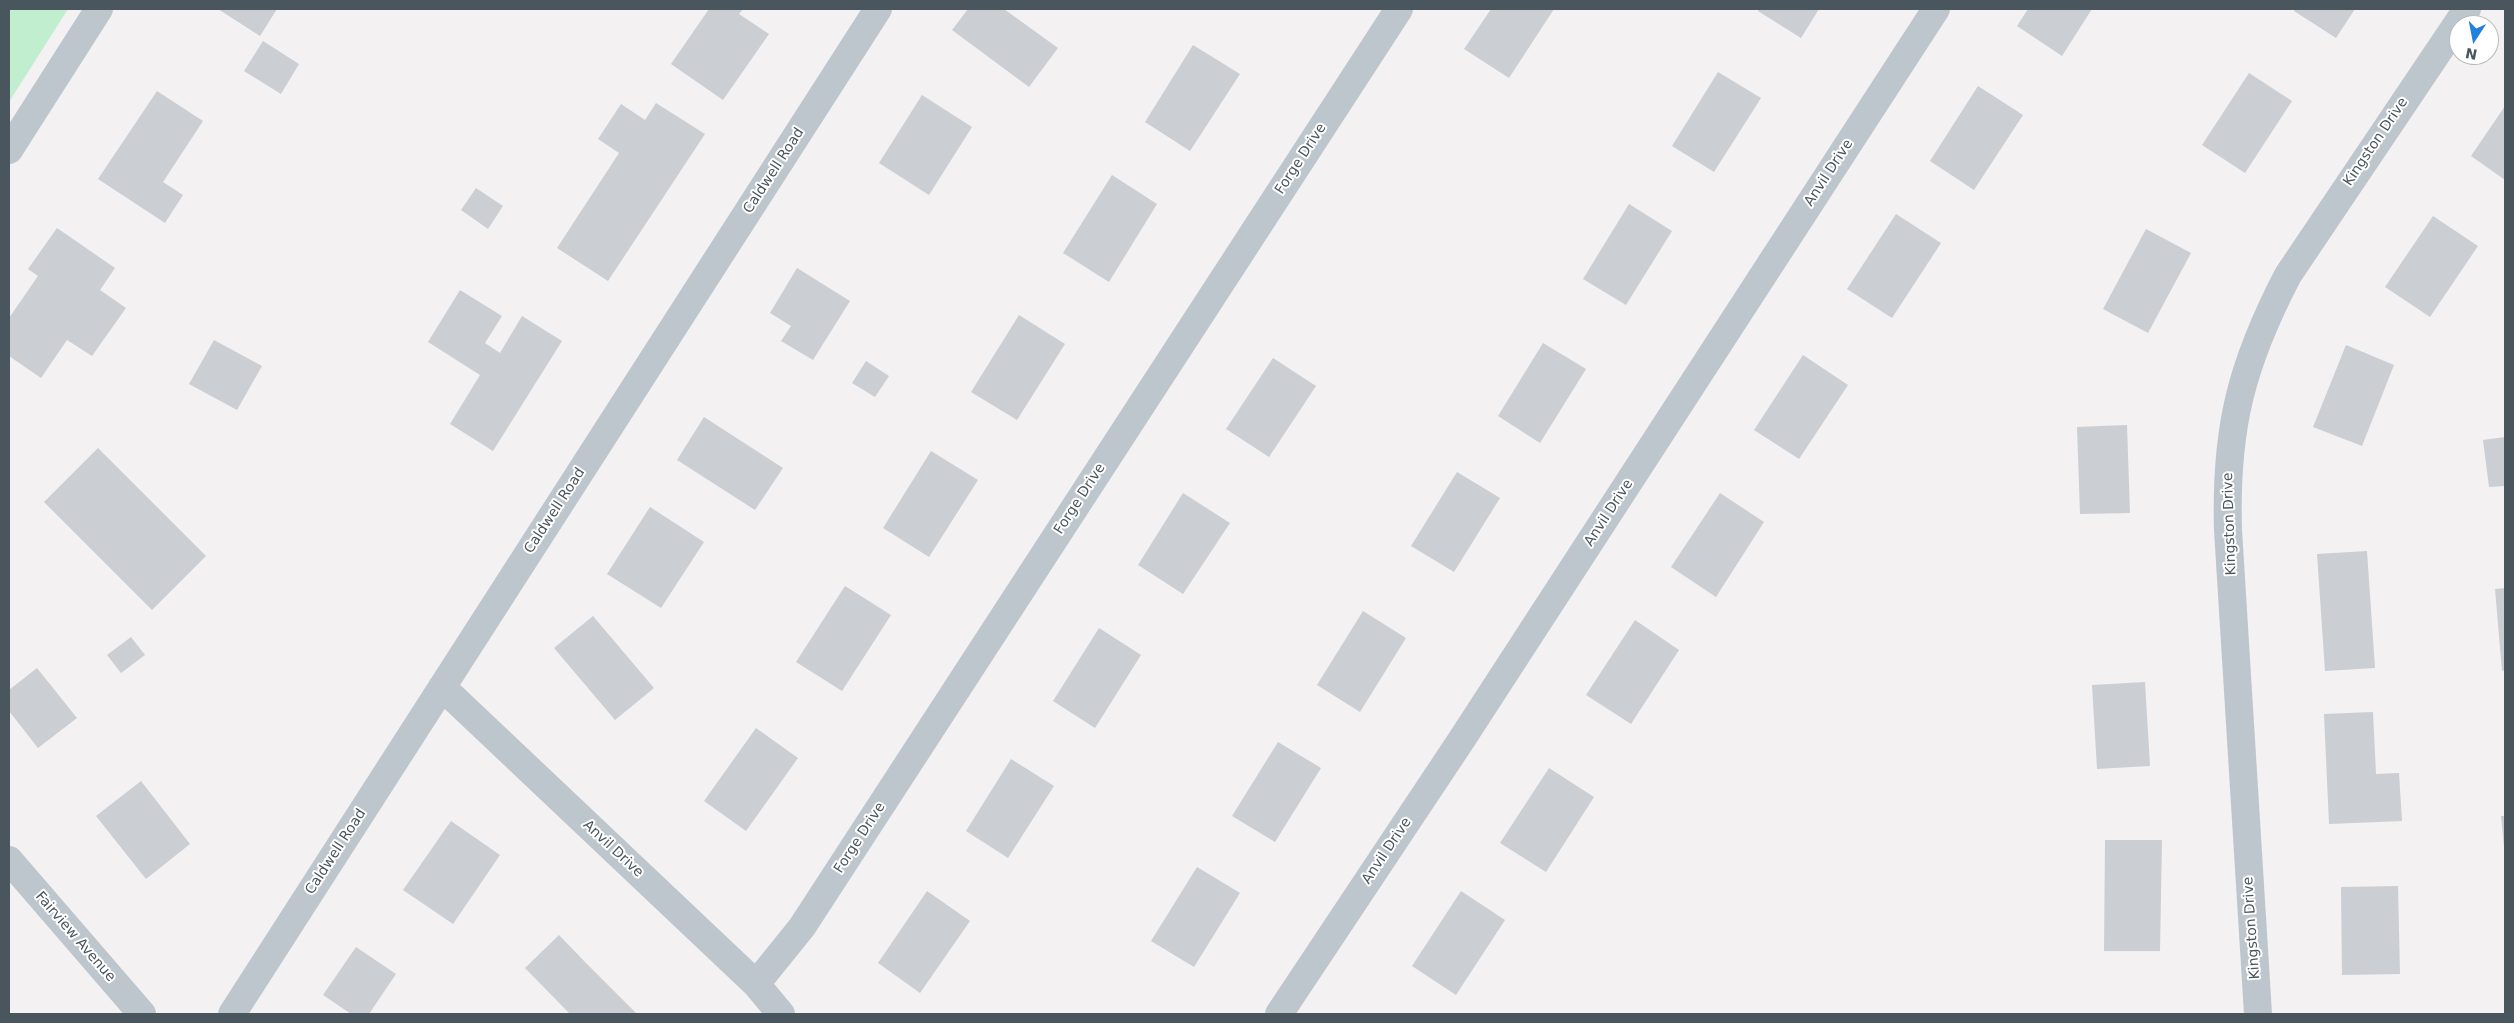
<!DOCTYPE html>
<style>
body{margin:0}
#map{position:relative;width:2514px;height:1023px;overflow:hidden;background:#f3f1f1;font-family:"DejaVu Sans",sans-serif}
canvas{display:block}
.frame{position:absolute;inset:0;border:10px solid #49565e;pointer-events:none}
.north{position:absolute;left:2449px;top:15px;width:50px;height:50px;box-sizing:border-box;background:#fff;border:1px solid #b6bbbf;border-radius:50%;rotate:191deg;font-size:14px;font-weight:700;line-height:20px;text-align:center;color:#49565e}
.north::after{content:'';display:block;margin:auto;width:18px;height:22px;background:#2181dd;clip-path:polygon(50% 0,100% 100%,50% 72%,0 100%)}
</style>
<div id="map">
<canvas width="2514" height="1023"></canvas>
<div class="frame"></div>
<div class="north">N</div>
</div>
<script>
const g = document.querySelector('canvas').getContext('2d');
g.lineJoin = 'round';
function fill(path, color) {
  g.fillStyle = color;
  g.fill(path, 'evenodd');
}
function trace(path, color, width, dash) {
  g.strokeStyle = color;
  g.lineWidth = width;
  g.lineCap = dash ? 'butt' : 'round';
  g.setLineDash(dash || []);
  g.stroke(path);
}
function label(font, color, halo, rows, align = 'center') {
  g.font = font + ' "DejaVu Sans",sans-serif';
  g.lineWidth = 4;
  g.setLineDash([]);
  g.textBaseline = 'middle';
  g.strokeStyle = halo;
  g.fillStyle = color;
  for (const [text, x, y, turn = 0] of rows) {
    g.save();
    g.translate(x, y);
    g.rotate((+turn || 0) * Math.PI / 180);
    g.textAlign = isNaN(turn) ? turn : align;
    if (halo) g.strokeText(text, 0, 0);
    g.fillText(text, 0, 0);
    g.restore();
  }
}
fill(new Path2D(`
 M9,9h59l-59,93z`), '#c2eed0');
fill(new Path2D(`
 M218,9h59l-17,27z
 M709,9h34l-4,5 30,20 -46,66 -52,-36z
 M968,9h36l54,39 -29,39 -77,-57z
 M1491,9h63l-45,69 -45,-29z
 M1759,9h60l-18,29 -43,-27z
 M2028,9h64l-30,47 -45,-30z
 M2295,9h60l-19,29 -42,-27z
 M263,41l36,23 -18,30 -37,-23z
 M1193,45l47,29 -50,77 -45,-29z
 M1718,72l43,26 -47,74 -42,-26z
 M2249,73l43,28 -47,72 -43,-28z
 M1978,86l45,29 -49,75 -44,-29z
 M157,91l46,30 -40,61 20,13 -18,28 -67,-44z
 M922,95l50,32 -43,68 -50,-32z
 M656,103l49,31 -97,147 -51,-33 62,-95 -21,-14 23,-35 24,16z
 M2505,106v74l-34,-24z
 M1112,175l45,29 -48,78 -46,-29z
 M476,188l27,18 -15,23 -27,-19z
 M1629,204l43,27 -46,74 -43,-26z
 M1896,214l45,29 -49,75 -45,-29z
 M2433,216l45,30 -48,71 -45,-30z
 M57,228l58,40 -15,22 26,18 -34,48 -25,-16 -26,38 -32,-22v-38l29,-42 -10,-7z
 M2146,229l45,24 -43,80 -45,-24z
 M797,268l53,33 -37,59 -32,-19 10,-15 -21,-13z
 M460,290l42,26 -17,27 15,10 22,-37 40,25 -69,110 -43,-27 30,-49 -52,-33z
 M1019,315l46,29 -48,76 -46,-28z
 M214,340l48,26 -25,44 -48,-26z
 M1543,343l43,26 -46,74 -42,-27z
 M2346,345l48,20 -32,81 -49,-19z
 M1803,355l45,30 -49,74 -45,-29z
 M1273,358l43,28 -47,71 -43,-28z
 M866,361l23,15 -14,21 -23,-14z
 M704,417l79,51 -28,42 -78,-50z
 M2127,425l3,88 -50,1 -3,-87z
 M2505,437v49l-16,1 -6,-47z
 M98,448l108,108 -54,54 -108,-108z
 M931,451l47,29 -49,77 -46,-29z
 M1457,472l43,26 -46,74 -43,-26z
 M1183,493l47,30 -47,71 -45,-29z
 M1720,493l44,29 -48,75 -45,-30z
 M650,507l54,35 -43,66 -54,-34z
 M2367,551l8,117 -50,3 -8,-117z
 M845,586l46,29 -49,76 -46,-29z
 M2505,588v82l-3,1 -7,-82z
 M1363,611l43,27 -46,74 -43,-27z
 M593,616l61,72 -39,32 -61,-72z
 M1635,620l44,30 -48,74 -45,-29z
 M1099,628l42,27 -46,73 -42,-27z
 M131,637l14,18 -24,18 -14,-18z
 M37,668l40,50 -39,30 -29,-37v-21z
 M2145,682l5,84 -53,3 -5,-84z
 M2373,712l3,62 23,-1 3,48 -73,3 -5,-110z
 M756,728l42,30 -52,73 -42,-30z
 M1278,742l43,26 -46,74 -43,-26z
 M1011,759l43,27 -46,72 -42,-27z
 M1549,768l45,29 -48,75 -46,-29z
 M141,781l49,63 -44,35 -50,-63z
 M2501,816h4v31h-1z
 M451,821l49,34 -47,69 -50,-34z
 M2105,840h57l-2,111h-56z
 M1197,867l43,26 -46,74 -43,-26z
 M2398,886l2,88 -58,1 -1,-88z
 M927,891l43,30 -50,72 -42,-30z
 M1461,891l44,29 -49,75 -44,-29z
 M559,935l27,28 51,51h-67l-45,-46z
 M356,947l40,27 -27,40h-18l-28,-19z`), '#cbced3');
trace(new Path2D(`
 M9,150l90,-141
 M442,687l314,297 25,30
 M9,860l133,154
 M756,984l46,-57 597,-918
 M232,1014l646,-1005
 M1279,1014l183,-275 474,-730
 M2258,1014l-30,-484c-3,-101 13,-165 60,-255l179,-266`), '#bdc6cd', 28);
label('14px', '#49565e', '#fff', [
 ["Kingston Drive",2376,142,-56],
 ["Forge Drive",1301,159,-57],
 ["Caldwell Road",774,171,-57],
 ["Anvil Drive",1829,173,-57],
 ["Forge Drive",1080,499,-57],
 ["Caldwell Road",555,511,-57],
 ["Anvil Drive",1609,513,-57],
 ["Kingston Drive",2230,524,-92],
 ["Forge Drive",860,838,-57],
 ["Anvil Drive",613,849,43],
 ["Anvil Drive",1387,851,-56],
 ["Caldwell Road",336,852,-57],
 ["Kingston Drive",2252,928,-94],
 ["Fairview Avenue",75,937,49]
]);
</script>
